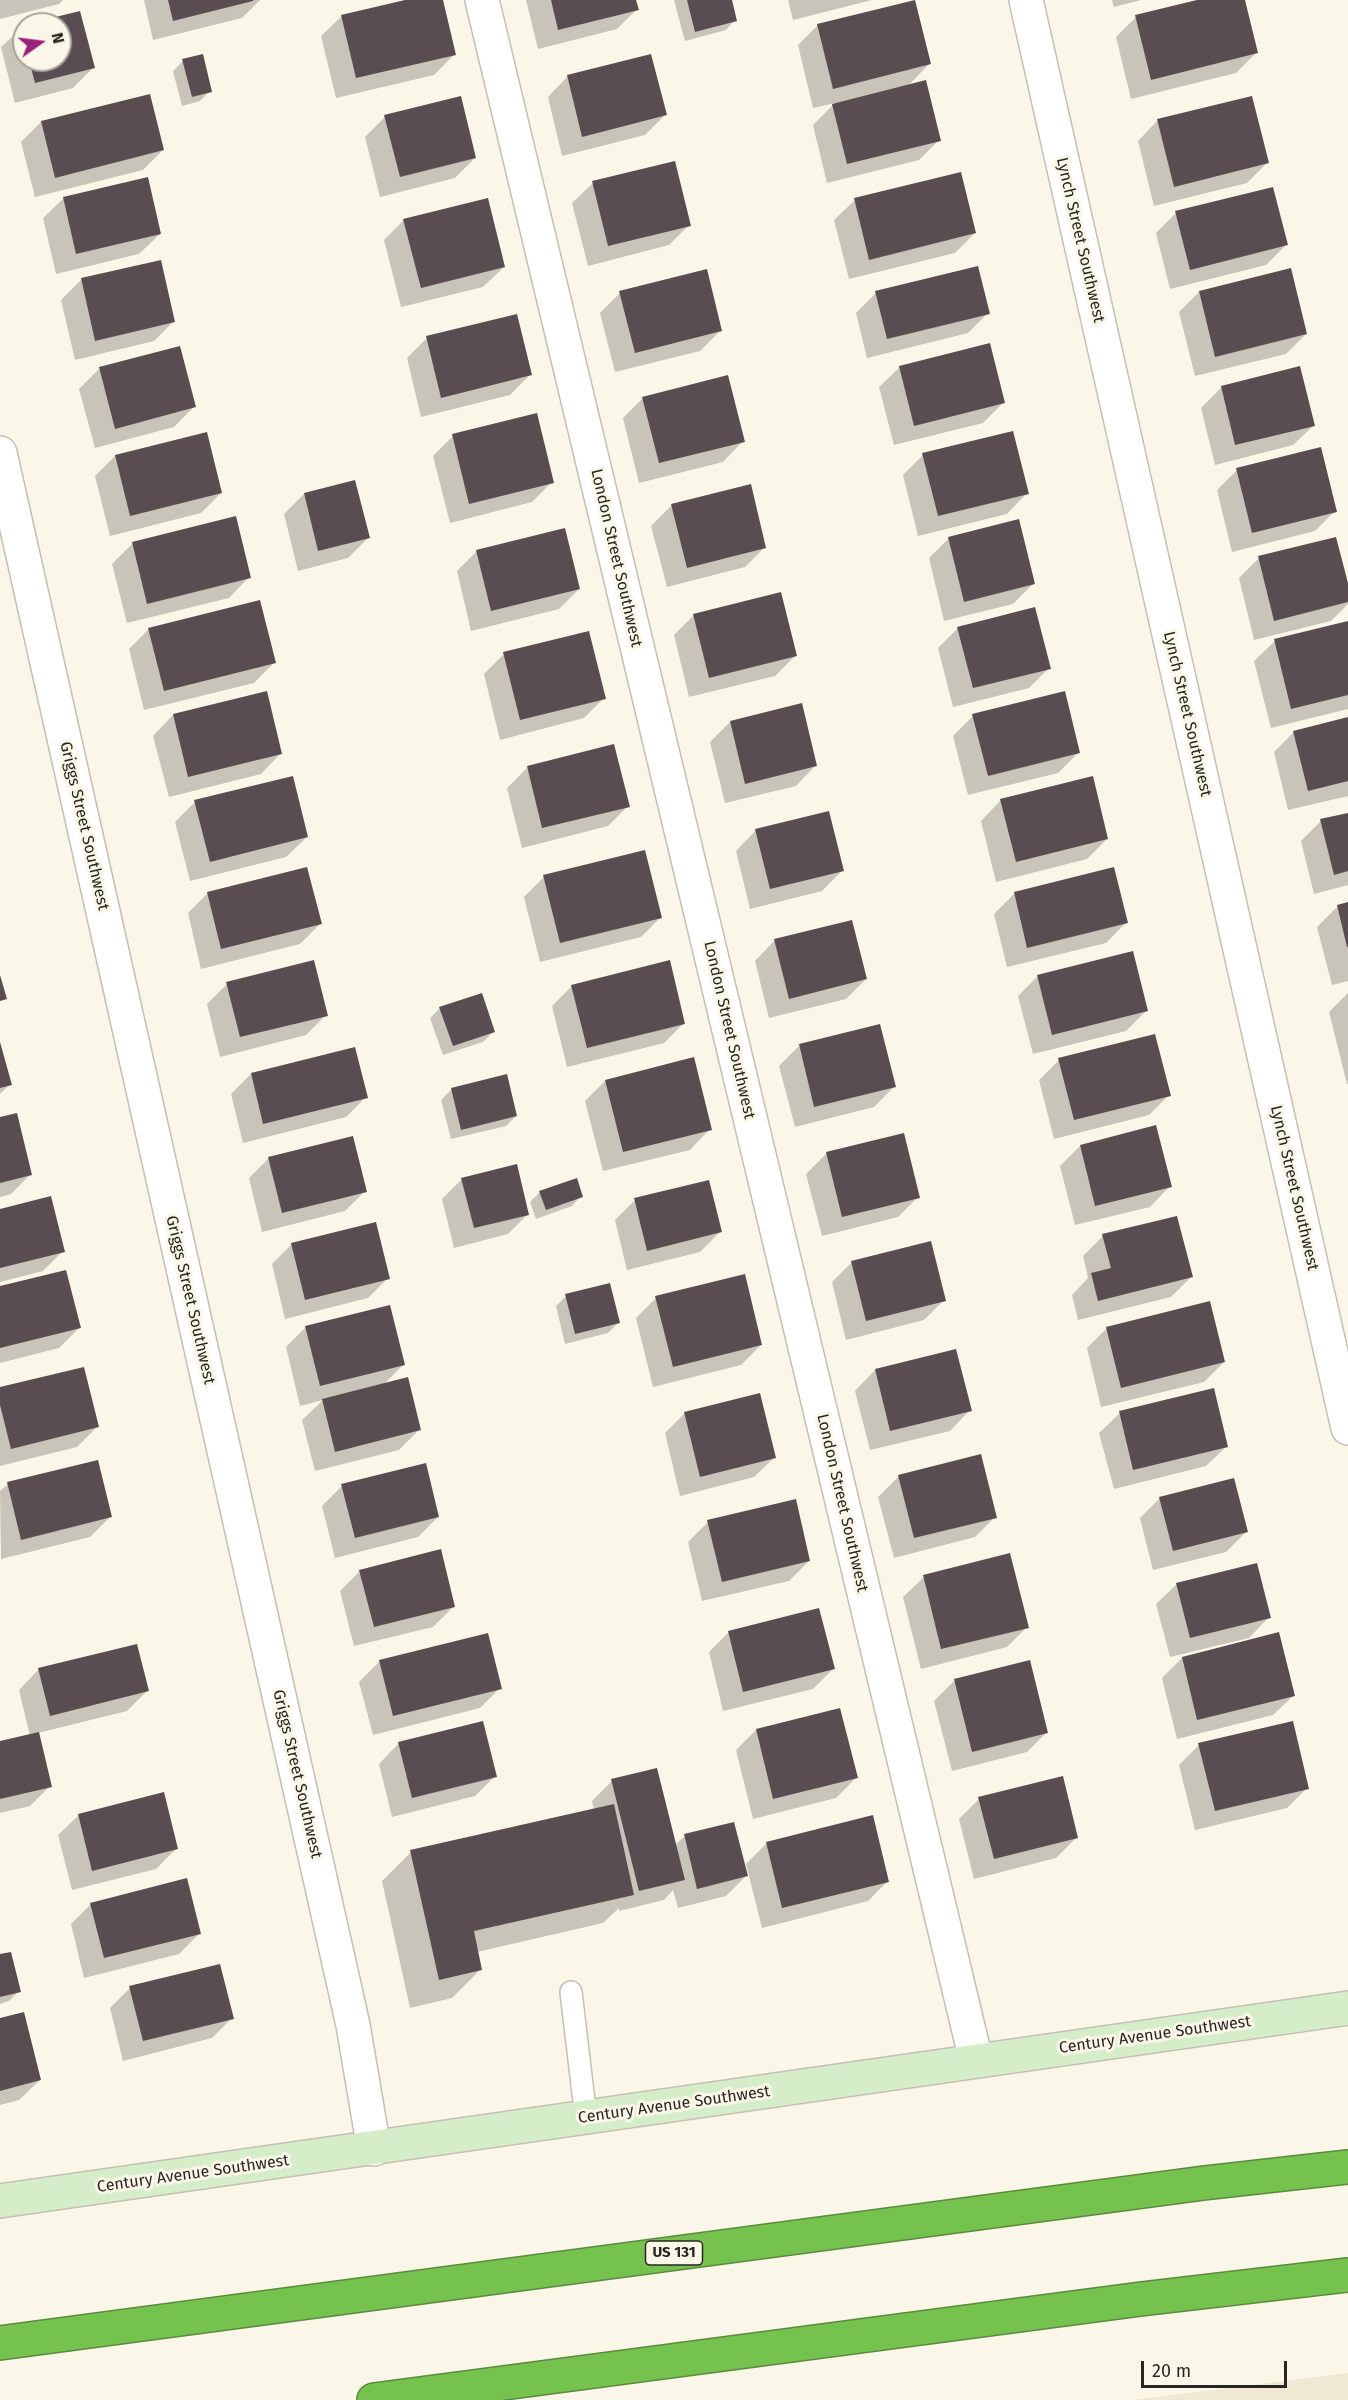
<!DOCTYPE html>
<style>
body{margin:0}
#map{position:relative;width:1348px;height:2400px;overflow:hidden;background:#faf6e8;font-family:"Fira Sans",sans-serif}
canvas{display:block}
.north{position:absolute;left:12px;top:12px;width:60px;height:60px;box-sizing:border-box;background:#faf6e8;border:2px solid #a6a399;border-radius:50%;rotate:76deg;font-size:16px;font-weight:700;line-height:24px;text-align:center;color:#282622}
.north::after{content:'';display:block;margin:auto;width:21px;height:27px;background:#99217c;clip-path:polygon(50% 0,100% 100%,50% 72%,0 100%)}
.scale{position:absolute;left:1141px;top:2361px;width:146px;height:27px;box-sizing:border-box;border:3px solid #282622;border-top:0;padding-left:8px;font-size:18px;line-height:21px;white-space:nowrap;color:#282622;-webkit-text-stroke:4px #faf6e8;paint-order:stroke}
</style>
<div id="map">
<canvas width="1348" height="2400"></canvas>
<div class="north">N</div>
<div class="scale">20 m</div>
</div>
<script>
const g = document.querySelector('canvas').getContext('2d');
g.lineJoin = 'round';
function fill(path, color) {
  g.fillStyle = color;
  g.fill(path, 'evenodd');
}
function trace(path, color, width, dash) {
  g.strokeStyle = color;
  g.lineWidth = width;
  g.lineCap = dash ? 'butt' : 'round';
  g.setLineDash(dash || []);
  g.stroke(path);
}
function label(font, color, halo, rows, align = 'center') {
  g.font = font + ' "Fira Sans",sans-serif';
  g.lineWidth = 6;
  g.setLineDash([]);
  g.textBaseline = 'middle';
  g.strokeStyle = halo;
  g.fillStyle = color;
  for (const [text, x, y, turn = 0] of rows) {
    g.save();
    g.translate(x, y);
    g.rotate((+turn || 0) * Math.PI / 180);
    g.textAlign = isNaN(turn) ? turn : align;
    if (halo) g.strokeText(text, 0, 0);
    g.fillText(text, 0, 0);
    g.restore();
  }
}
fill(new Path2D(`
 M1348,2373v27h-216z`), '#efe9d4');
fill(new Path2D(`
 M0,0h63l-4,4 -59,15z
 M144,0h116l-18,18 -89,22z
 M412,0h29l13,55 -20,20 -98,23 -15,-62 21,-20z
 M526,0h109l2,9 -20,20 -79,20z
 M674,0h56l5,20 -9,10 -41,11z
 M788,0h84l-79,20z
 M1112,0h29l-27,7z
 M1203,0h40l13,53 -20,20 -105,26 -15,-62 20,-20z
 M79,13l14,55 -20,20 -58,15 -14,-56 23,-21v34h36v-36h-26z
 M818,25l111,39 -22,23 32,53 -20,20 -92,23 -14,-58 22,-22 -22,5 -15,-63z
 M183,61l27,30 -10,10 -18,5 -9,-35z
 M568,76l97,39 -20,20 -83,21 -14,-59z
 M385,117l90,41 -20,20 -75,19 -15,-60z
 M1158,120l109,43 -20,20 -93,23 -16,-65z
 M41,122l122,28 -20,20 -108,27 -14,-55z
 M593,183l96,42 -20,20 -81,21 -16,-63z
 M64,198l96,36 -21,20 -83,20 -13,-56z
 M855,200l120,33 -20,20 -106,26 -15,-59z
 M1176,213l110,32 -20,20 -96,24 -14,-56z
 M404,220l100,47 -21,20 -82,20 -17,-67z
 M81,280l93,41 -20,20 -79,19 -14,-60z
 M1199,292l107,42 -20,20 -91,22 -16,-64z
 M620,293l101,37 -21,21 -85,21 -15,-59z
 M876,293l112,20 -20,20 -101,25 -11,-45z
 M427,338l103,37 -20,20 -89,22 -14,-59z
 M900,367l103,36 -20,20 -89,22 -15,-58z
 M99,369l95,38 -20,20 -79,21 -16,-59z
 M1221,388l93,37 -21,20 -78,20 -14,-57z
 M643,398l100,43 -20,21 -84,21 -16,-65z
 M453,436l99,46 -20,20 -82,21 -17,-67z
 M923,455l104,38 -20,21 -89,22 -15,-61z
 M115,456l106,37 -20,20 -91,23 -15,-60z
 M1237,470l98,41 -20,20 -83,21 -15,-62z
 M304,494l64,44 -20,20 -50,13 -14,-57z
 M671,506l94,41 -20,20 -78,20 -16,-61z
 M235,518l14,59 -20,21 -102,25 -15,-59 20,-20z
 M949,538l84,46 -20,20 -69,17 -15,-63z
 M477,551l102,38 -20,20 -88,22 -14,-60z
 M1259,558l89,32v14l-17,17 -77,19 -15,-62z
 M694,615l101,41 -20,20 -86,21 -15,-62z
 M1348,622v87l-77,19 -17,-67 21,-20z
 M958,628l91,40 -20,20 -76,19 -15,-59z
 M149,629l125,34 -20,20 -110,27 -15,-61z
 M504,654l100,44 -20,20 -84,22 -16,-66z
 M173,715l108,38 -20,21 -92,23 -16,-61z
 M973,716l106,36 -21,21 -90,22 -15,-59z
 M1348,719v77l-60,14 -14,-58 20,-20z
 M730,722l86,43 -20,21 -71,17 -15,-61z
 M613,746l15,60 -20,20 -86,22 -15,-60 20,-20z
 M1001,800l106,39 -20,20 -91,23 -15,-61z
 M195,802l112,35 -21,20 -96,24 -15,-59z
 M1348,814v71l-34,9 -13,-53 20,-20z
 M756,830l86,41 -20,20 -72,18 -14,-58z
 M1113,869l13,54 -20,20 -99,24 -13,-53 20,-20z
 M544,877l117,40 -20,20 -101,25 -16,-65z
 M208,893l112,31 -20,20 -99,25 -13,-56z
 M1348,904v77l-16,4 -15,-58 21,-21z
 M775,940l91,39 -20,20 -77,19 -14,-57z
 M1038,976l108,35 -20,20 -93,23 -15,-58z
 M227,984l99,31 -20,20 -86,22 -13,-53z
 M572,986l112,37 -20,20 -97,24 -15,-61z
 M1348,993v91h-1l-18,-72z
 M440,1008l53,24 -10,10 -40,13 -13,-37z
 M0,1044l10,40 -10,10z
 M799,1046l95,41 -20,20 -79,20 -16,-61z
 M1059,1060l110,35 -20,20 -95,24 -15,-59z
 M251,1074l115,23 -20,20 -103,26 -12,-49z
 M506,1076l10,40 -10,10 -55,13 -10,-39 10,-10z
 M605,1081l105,48 -20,21 -87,21 -18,-70z
 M0,1119l31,55 -20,20 -11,3z
 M903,1135l15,62 -20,20 -76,19 -16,-62 20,-20z
 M1080,1146l90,40 -20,21 -75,18 -15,-59z
 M269,1158l96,33 -20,20 -83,21 -13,-54z
 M462,1179l66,35 -20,20 -54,14 -12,-49z
 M540,1192l41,4 -9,10 -36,13 -6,-17z
 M635,1200l85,32 -20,20 -73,18 -12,-50z
 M0,1211l63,40 -20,20 -43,11z
 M1103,1236l88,41 -20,20 -93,23 -6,-25 16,-17 -5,-22z
 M292,1244l96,34 -20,20 -83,21 -13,-55z
 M852,1262l92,38 -20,20 -78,20 -14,-58z
 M0,1288l79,40 -20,20 -59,15z
 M566,1296l52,27 -10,10 -43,11 -9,-38z
 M656,1298l105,47 -20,20 -88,22 -17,-69z
 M306,1327l97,38 -20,20 36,45 -20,20 -84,21 -13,-51 21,-20 -23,6 -14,-59z
 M1107,1328l117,34 -20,20 -103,25 -14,-59z
 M875,1370l95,40 -20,21 -80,19 -15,-59z
 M0,1389l97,38 -20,20 -77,19z
 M685,1413l90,44 -21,20 -74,19 -15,-63z
 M1120,1413l107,33 -21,20 -92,23 -15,-56z
 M899,1476l96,41 -20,20 -81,21 -16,-61z
 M8,1484l102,33 -20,20 -89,22 -1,-68z
 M342,1486l96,31 -20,20 -83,21 -13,-52z
 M1160,1498l86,34 -20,20 -73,18 -13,-52z
 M708,1522l101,39 -20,20 -87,20 -14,-59z
 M360,1571l94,35 -21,21 -79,19 -14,-55z
 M924,1577l103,50 -20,20 -86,22 -18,-72z
 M1177,1584l92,33 -20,21 -79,19 -14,-53z
 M729,1632l104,37 -20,20 -90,22 -14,-59z
 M1182,1658l112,37 -21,20 -96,24 -15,-61z
 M379,1662l121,26 -20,20 -107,27 -14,-53z
 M39,1669l108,22 -20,20 -89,22 12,53 -20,20 -30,7v-70l30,-7 -11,-46z
 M954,1681l93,51 -20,20 -75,19 -18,-70z
 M756,1730l100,48 -20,20 -83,21 -17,-69z
 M399,1743l96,33 -20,20 -83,21 -13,-53z
 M1199,1745l108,43 -20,20 -92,22 -16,-65z
 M612,1781l63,64 10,-9 61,40 -20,20 -48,12 -5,-18 -9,10 -45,11v-3l-16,15 -126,29 4,17 -29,29 -42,10 -28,-127 29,-29 183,-42 -2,-9z
 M979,1799l97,39 -20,20 -82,21 -15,-60z
 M79,1815l97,34 -20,20 -84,21 -14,-55z
 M766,1844l122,37 -20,20 -106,27 -16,-64z
 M91,1904l108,30 -20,20 -95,24 -13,-54z
 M0,1956l19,35 -10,10 -9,3z
 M130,1988l102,30 -20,20 -89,23 -13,-53z
 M0,2020l40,60 -21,20 -19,5z`), '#0003');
fill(new Path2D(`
 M168,0h85v1l-80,20z
 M405,0h38l13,55 -100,23 -15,-63z
 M551,0h85l3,10 -81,20z
 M687,0h45l5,21 -42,11z
 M915,0l16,64 -98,25 -16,-65z
 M1197,0h48l13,53 -107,27 -16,-65z
 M80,11l15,57 -60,15 -6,-23h31v-36l-29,-1z
 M203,54l9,38 -20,5 -10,-38z
 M651,54l16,61 -85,22 -15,-62z
 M926,80l15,61 -94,23 -15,-60z
 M150,94l14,56 -109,28 -14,-57z
 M461,96l15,62 -76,19 -16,-62z
 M1252,96l17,67 -95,24 -17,-68z
 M675,161l16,65 -83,20 -16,-65z
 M961,172l15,61 -107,27 -15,-62z
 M148,177l13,57 -85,20 -13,-57z
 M1273,187l15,58 -98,25 -15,-59z
 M488,198l17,69 -84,21 -18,-69z
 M161,260l14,62 -80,19 -14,-63z
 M978,266l12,48 -103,25 -12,-48z
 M1291,268l16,66 -92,23 -16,-66z
 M707,269l15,62 -87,22 -16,-62z
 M517,314l15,61 -91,23 -15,-62z
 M990,343l15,60 -91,23 -15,-60z
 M180,346l16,61 -81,22 -16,-62z
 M1300,366l15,60 -80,19 -14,-59z
 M728,375l17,67 -86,21 -17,-66z
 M537,413l17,70 -85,21 -17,-70z
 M1013,431l16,63 -91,22 -16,-63z
 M207,432l15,61 -92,23 -15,-61z
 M1321,447l16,65 -85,21 -16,-65z
 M355,480l15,58 -52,13 -14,-58z
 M751,484l15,64 -79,20 -16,-64z
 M236,516l15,62 -104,26 -15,-62z
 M1019,519l16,65 -71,18 -16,-65z
 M565,528l15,61 -89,22 -15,-61z
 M1336,537l12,46v19l-74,19 -16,-65z
 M781,592l16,64 -88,22 -16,-64z
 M260,600l16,63 -112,28 -16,-63z
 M1035,607l16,62 -78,19 -16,-61z
 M1348,621v74l-57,14 -17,-70z
 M589,631l17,68 -86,21 -17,-68z
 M267,691l15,63 -94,23 -15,-63z
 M1065,691l15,62 -92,23 -16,-62z
 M802,703l15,63 -72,18 -15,-63z
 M1348,717v64l-40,10 -15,-60z
 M614,744l16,63 -88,21 -15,-62z
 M293,776l15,61 -98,25 -16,-62z
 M1093,776l15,63 -92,23 -16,-63z
 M829,811l15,60 -74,18 -15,-60z
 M1348,813v58l-14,4 -14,-56z
 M645,850l17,68 -102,25 -17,-68z
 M307,867l15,57 -101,25 -14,-57z
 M1114,867l14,56 -101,25 -13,-56z
 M1348,902v45h-1l-10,-42z
 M852,920l15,59 -78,20 -15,-60z
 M1133,951l15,60 -96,24 -15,-60z
 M314,960l14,56 -88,21 -14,-55z
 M670,960l15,64 -98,24 -16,-63z
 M0,975l7,24 -7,2z
 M482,993l13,39 -42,14 -14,-39z
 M880,1024l16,63 -82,20 -15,-63z
 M1155,1034l16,62 -97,24 -16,-62z
 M0,1042l12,43 -12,3z
 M355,1047l13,51 -105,26 -12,-51z
 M694,1057l18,73 -89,22 -18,-72z
 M507,1074l10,42 -56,14 -10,-42z
 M17,1113l15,62 -32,8v-66z
 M1156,1125l16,62 -77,19 -15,-61z
 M904,1133l16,65 -78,19 -16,-65z
 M353,1136l14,56 -85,21 -14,-56z
 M517,1164l12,51 -55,13 -13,-50z
 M577,1178l6,19 -37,13 -7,-19z
 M709,1180l13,52 -75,19 -13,-53z
 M51,1196l14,56 -65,16v-59z
 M1177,1216l16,61 -95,24 -7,-28 20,-5 -9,-34z
 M376,1222l14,57 -85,21 -14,-57z
 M931,1241l15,60 -80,20 -15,-60z
 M66,1270l15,58 -81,20v-62z
 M745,1274l17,71 -89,22 -18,-71z
 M610,1283l10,40 -45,11 -10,-40z
 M1210,1301l15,61 -104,26 -15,-61z
 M390,1305l15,60 -85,21 -15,-60z
 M956,1349l16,62 -82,20 -15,-62z
 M84,1367l15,60 -88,22 -11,-44v-18z
 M408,1377l13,53 -86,22 -13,-53z
 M1214,1388l14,59 -95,23 -14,-59z
 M760,1393l16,65 -76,19 -16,-65z
 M981,1454l16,64 -83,20 -16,-63z
 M98,1460l14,57 -91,23 -14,-58z
 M426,1463l13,54 -84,21 -14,-54z
 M1234,1478l14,54 -75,19 -14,-54z
 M796,1499l14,62 -88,21 -15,-62z
 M441,1549l14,58 -81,20 -15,-57z
 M1010,1553l19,75 -88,21 -18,-74z
 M1257,1563l14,55 -81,20 -14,-55z
 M819,1608l16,61 -92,23 -15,-61z
 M1279,1632l16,64 -98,24 -15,-63z
 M488,1633l14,56 -109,27 -14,-56z
 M137,1644l12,47 -99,25 -12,-48z
 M1030,1660l18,73 -76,19 -18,-73z
 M840,1708l18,70 -85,21 -17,-70z
 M483,1721l14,56 -85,21 -14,-56z
 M1293,1721l16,68 -94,22 -17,-68z
 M39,1732l13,55 -52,12v-58z
 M657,1768l28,112 -46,11 -28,-112z
 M1063,1776l15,62 -84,21 -16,-62z
 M164,1792l14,57 -86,22 -14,-57z
 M614,1804l20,91 -160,36 8,39 -43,10 -29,-130z
 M873,1815l16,67 -107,26 -16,-66z
 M734,1822l14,54 -51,13 -13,-55z
 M187,1878l14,56 -97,24 -14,-55z
 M11,1952l10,40 -21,5v-43z
 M220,1964l14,55 -91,22 -14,-55z
 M24,2012l17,68 -41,11v-73z`), '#5a4d51');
const lane = new Path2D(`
 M571,1992l15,126`);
const street = new Path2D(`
 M482,0l494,2060
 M1026,0l322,1428
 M0,453l353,1572 21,124`);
const secondary = new Path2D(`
 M0,2201l1348,-193`);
const highway = new Path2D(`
 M0,2343l1204,-160 144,-16
 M374,2400l767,-101 207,-24`);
trace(lane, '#c4c0b4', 24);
trace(street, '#c4c0b4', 36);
trace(secondary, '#c4c0b4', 36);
trace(highway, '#5b8b3f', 36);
trace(lane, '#fff', 21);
trace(street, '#fff', 33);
trace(secondary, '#d6edca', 33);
trace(highway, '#76c24e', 33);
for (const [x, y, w] of [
 [674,2253,57]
]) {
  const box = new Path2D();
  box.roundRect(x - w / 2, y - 12, w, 24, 4.5);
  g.fillStyle = '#faf6e8';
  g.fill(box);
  trace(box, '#282622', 1.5);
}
label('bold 15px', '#282622', null, [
 ["US 131",674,2253]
]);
label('16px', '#282622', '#faf6e8', [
 ["Lynch Street Southwest",1080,240,77],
 ["London Street Southwest",616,558,77],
 ["Lynch Street Southwest",1187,714,77],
 ["Griggs Street Southwest",84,826,77],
 ["London Street Southwest",729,1030,77],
 ["Lynch Street Southwest",1294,1188,77],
 ["Griggs Street Southwest",190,1300,77],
 ["London Street Southwest",842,1503,77],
 ["Griggs Street Southwest",297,1774,77],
 ["Century Avenue Southwest",1155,2035,-8],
 ["Century Avenue Southwest",674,2105,-8],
 ["Century Avenue Southwest",193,2174,-8]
]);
</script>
